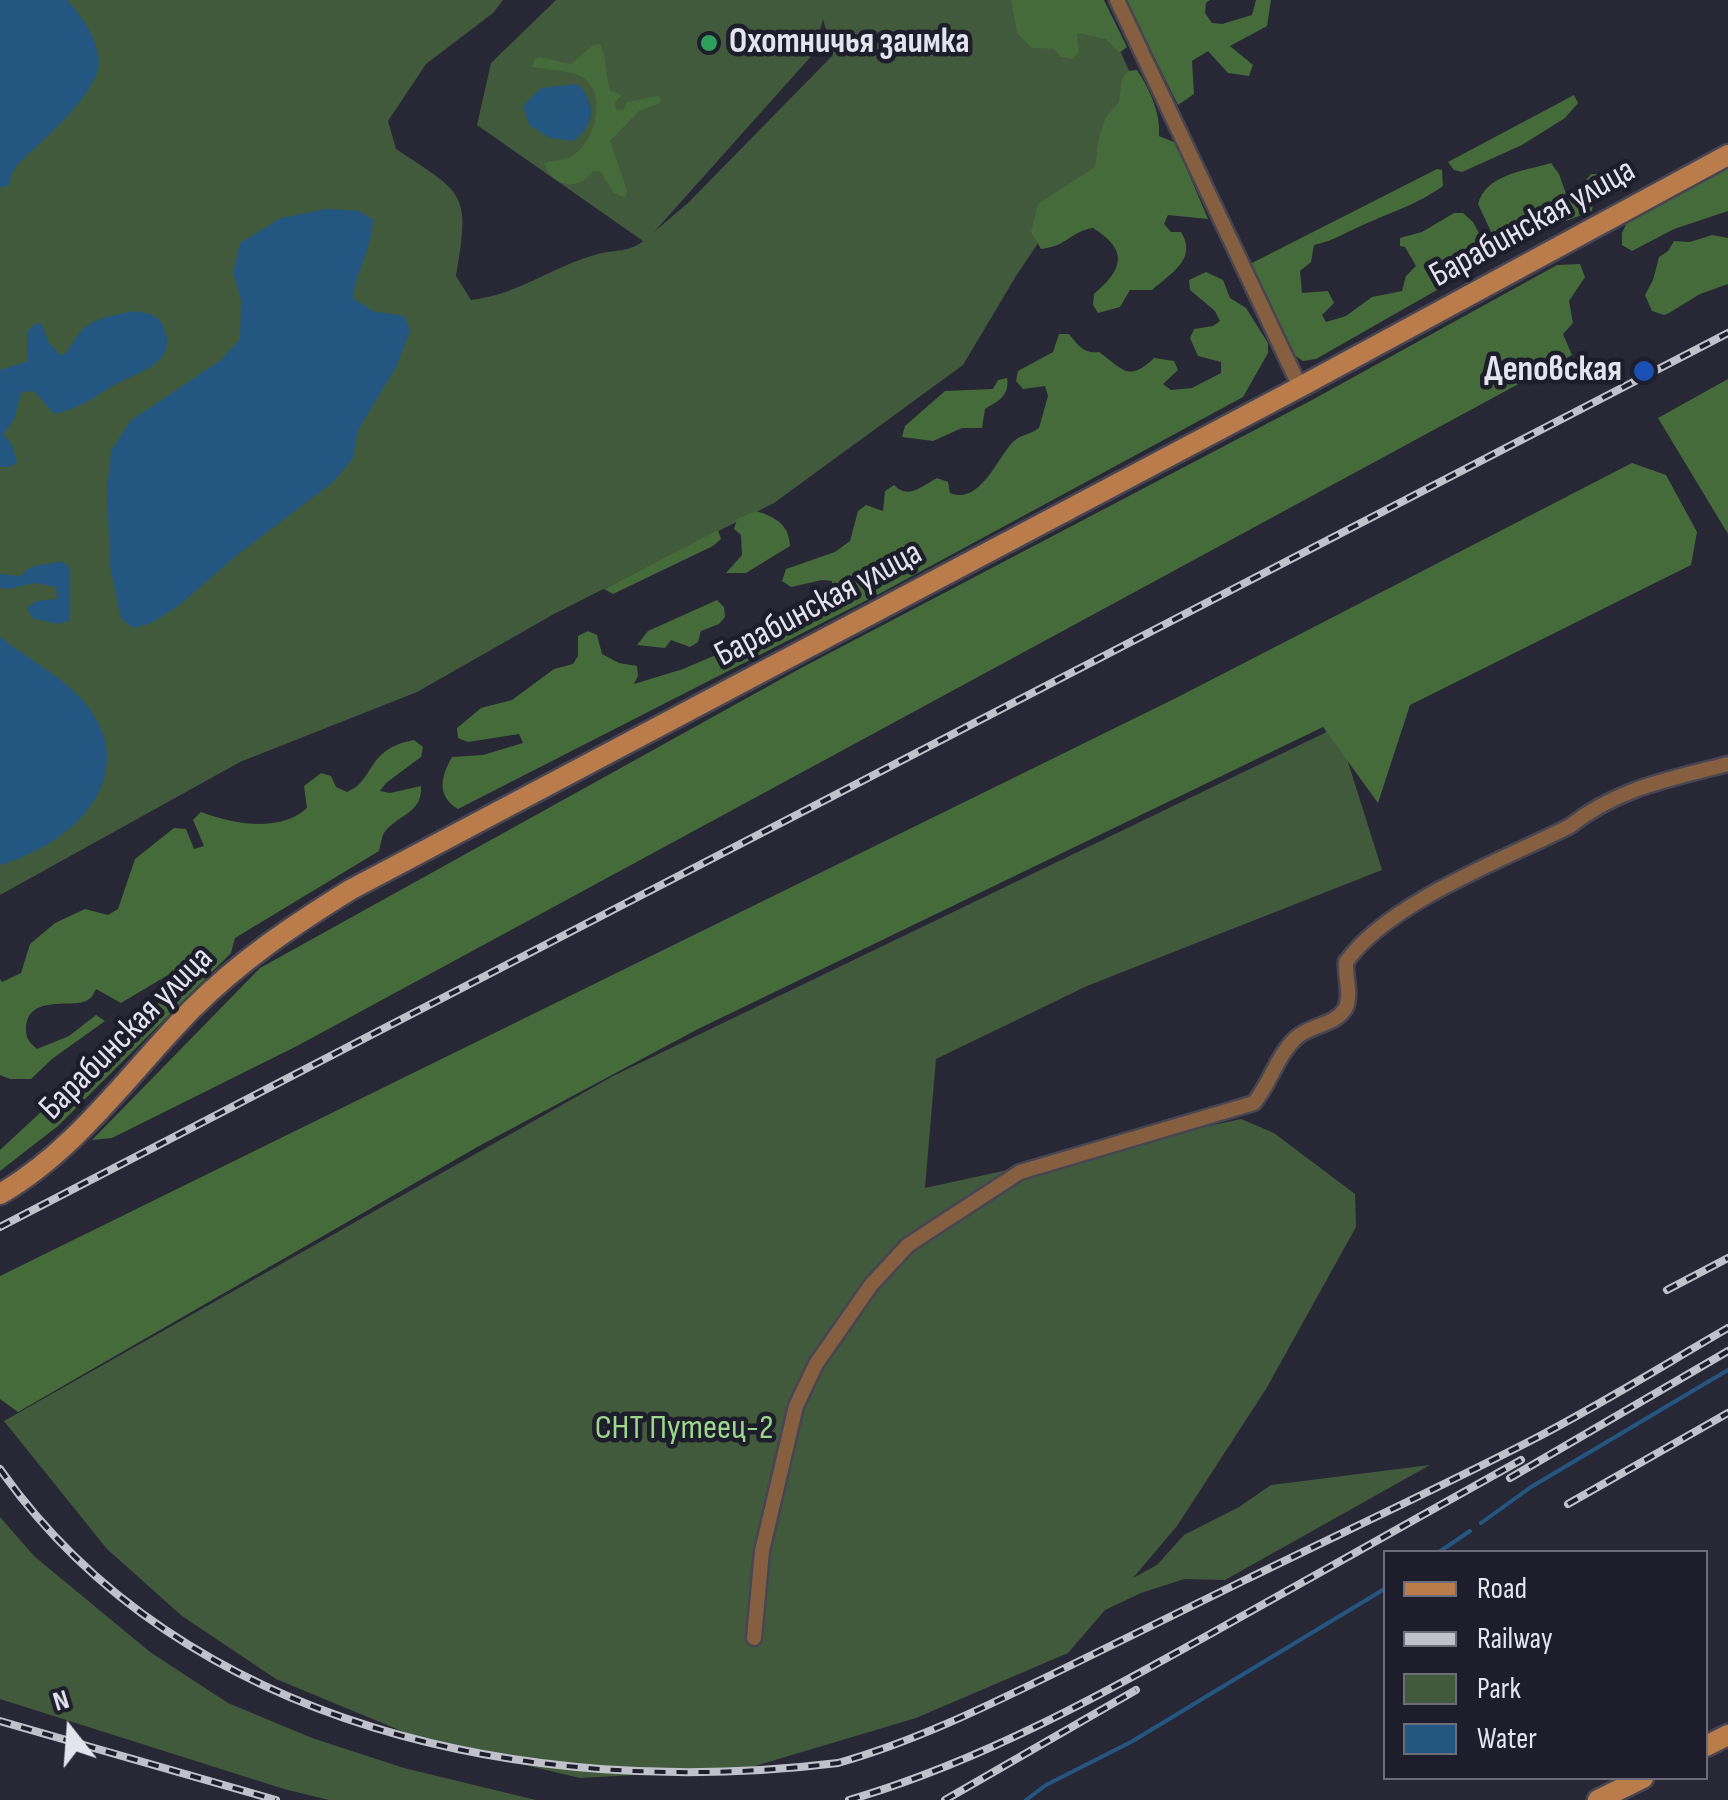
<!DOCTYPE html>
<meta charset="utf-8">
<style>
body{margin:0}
#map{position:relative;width:1728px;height:1800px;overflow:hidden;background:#282735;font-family:"Sofia Sans Condensed",sans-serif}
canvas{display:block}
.legend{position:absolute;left:1383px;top:1550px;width:325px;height:230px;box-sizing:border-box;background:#1e1d2b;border:2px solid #6d6d79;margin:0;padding:12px 18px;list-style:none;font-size:30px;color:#e4e4ee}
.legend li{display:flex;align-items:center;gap:20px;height:50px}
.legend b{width:50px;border:2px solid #6d6d79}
.north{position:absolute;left:20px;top:1680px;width:100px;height:100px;-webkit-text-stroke:8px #1e1d2b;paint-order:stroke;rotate:343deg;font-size:28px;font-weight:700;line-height:40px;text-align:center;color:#e4e4ee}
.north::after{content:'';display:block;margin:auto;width:35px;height:45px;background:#e4e4ee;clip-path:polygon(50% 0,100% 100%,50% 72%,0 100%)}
</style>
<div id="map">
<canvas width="1728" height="1800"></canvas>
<ul class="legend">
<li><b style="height:12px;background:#bb7c4c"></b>Road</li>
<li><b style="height:12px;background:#c1c1cc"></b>Railway</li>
<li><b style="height:28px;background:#425a3c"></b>Park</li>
<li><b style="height:28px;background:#235680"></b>Water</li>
</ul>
<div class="north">N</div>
</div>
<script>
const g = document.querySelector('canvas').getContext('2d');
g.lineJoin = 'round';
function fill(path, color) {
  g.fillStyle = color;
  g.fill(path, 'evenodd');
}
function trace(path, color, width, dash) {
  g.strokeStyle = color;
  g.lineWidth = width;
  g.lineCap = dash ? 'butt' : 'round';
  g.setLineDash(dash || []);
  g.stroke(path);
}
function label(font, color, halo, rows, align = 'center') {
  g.font = font + ' "Sofia Sans Condensed",sans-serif';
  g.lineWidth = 9;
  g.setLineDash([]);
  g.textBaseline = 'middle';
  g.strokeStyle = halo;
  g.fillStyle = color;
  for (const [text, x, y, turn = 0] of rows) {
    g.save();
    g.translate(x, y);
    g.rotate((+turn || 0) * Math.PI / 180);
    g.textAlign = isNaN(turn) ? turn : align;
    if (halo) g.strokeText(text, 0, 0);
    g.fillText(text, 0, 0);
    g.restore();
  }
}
fill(new Path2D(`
 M0,0h503l-10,13 -67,51 -38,57 8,28c68,45 75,43 60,127l15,24c46,-5 82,-34 127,-46 15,-4 33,-2 45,-13l-166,-116 14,-62 65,-63h541l48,106 -15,46 -69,57 -45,67 -53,89 -189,138 -220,111 -137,78 -177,70 -240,133zM823,19l10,36 -145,148 -34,29 160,-179z
 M1337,727l45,143 -295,116 -151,73 -11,129 316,-69 33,14 81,61 1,33 -90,162 -89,137 -44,52 24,-13 27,-30 55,-28 32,-22 159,-20 -205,115 -41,-1 -43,14 -36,17 -37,43 -152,65 -171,51 -165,9 -152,-36 -152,-63 -94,-63 -75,-67 -103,-128 609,-345z
 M0,1517l34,39 116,96 78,51 84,35 92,30 132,32h-207l-45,-11 -284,-90z`), '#425a3c');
fill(new Path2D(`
 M1011,0h93l23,47 -8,6 -13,-14 -29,-6 2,20 -7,6 -11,-2 -7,-8 -22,-1 -15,-15z
 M1126,0h84l-4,3 -1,10 7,10 10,1 30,-9 4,-15h15l-4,26 -37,20 23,19 -4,11 -21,-3 -20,-22 -16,10 2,33 -16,11z
 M600,44c7,15 5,30 10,46l12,5 -7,7 1,8h7l4,-8 31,-6 3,3 -1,4 -21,8 -29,30 17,50 -2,7 -12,-6 -12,-20 -8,-1c-15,21 -41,16 -49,-8 9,-2 23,-3 31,-9 21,-14 33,-64 5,-78 -13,-6 -33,-6 -48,-9l3,-8 5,-2 31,7 22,-19z
 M1137,70c12,18 24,43 22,66l17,7 32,76 -40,-4 -4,9 7,8h10c17,27 -10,41 -29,58h-22l-10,17 -22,6 -5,-8 1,-11c28,-24 36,-43 -1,-66 -22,3 -25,18 -52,21l-10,-17 7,-28 57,-37 4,-31 7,-19 13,-15 3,-23 6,-8z
 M1574,95l4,8 -13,15 -43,27 -60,27 -8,-2 -6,-8z
 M1551,163l8,11 7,20h9l16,-20 30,1 6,11 -1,4 -26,6 -7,6 -1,9 -57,22 -34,20 -23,-49c8,-30 47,-33 73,-41z
 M1728,166v45l-54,18 -42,22 -10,-6v-12l6,-13z
 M1437,169l5,1 1,16c-27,19 -49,25 -78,38 -18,8 -32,17 -51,21l-3,17 -11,9 2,22 26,-2 6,12 -12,12 4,7 20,-6 26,-19 30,-6 4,-15 10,-10 -11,-19 -5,-1v-8l22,-6 32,-19h9l10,9 17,32 -4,8 -170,97 -13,2 -12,-8 -43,-88z
 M1712,235l16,3v46l-28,10 -31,19 -5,2 -12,-4 -7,-16 8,-15 6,-23 9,-6 6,-10 16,1z
 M1580,264l5,13 -16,24 4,22 -10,11 9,21 -1275,691 -185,92 -20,2 168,-172 541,-300 511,-268 245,-135z
 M1206,272l17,8 7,18 16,10 22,35v10l-25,44 -364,197 -421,215c-22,-13 -17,-33 -6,-52l31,-2 40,-12 -4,-9 -51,8 -10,-4 -1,-10 24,-20 31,-8 42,-31 19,-5 5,-8v-20l10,-5 9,4 5,19 17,9 18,3 1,10 -4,8 49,-15 54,-23 41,-32 54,-24v-9l-10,-1 -31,7 -9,-6 4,-12 49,-17 15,-11 8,-30 8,-6 17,6 2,-20 9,-6c14,15 28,1 43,-7l11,4 2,11c28,12 46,-31 61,-49 7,-9 19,-9 28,-16l9,-32 -3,-10 -22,3 -7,-8 2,-10 35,-19 6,-18h10c9,11 14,20 30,18 24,17 29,31 55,6l20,3 4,9 -15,14 8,6 21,-2 29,-15v-11l-23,-6 -8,-18 4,-9 19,-3 7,-5 -5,-10 -25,-21 -1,-10z
 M1007,378c3,18 -9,23 -22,31l-3,19h-20l-29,13 -31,-4 3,-11 40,-35 48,-2 5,-9z
 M1728,379v155l-70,-116z
 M1632,463l34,12 31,57 -6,33 -281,140 -32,98 -55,-76 -625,302 -219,117 -461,266 -18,-13v-123l1176,-578z
 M756,511c19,6 33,13 34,35l-44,27h-20l16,-18 -1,-20 -7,-6 3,-10z
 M718,530l3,9 -8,7 -100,48 -9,-5z
 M717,600l7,7 1,10 -6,7 -18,7 -3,11 -8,5 -19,-7 -6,8 -28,-3 11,-14z
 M414,740l9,7 -2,10 -35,26 -6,8 10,2 31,-7c2,28 -25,29 -37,47 -3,5 -3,12 -5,18l-144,87 -4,15 -173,173 -58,45v-21l193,-179 -5,-8 -67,40 -25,-14c-3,6 -4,9 -10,12 -15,7 -58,-7 -60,27 0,11 3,14 11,21l32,-13 27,-21 9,6 -53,38 -21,20h-21l-10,-4v-96l2,3 19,-9 9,-29 25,-21 30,-14 23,6 10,-6 17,-50 39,-31 12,1 8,20 10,-3 -11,-26 8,-8c31,12 79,21 106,-4l-3,-22 17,-13 10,3 5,11 11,5c29,-12 18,-43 67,-52z`), '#446b39');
fill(new Path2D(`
 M0,0h67c14,15 31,39 32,62 0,25 -41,65 -59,81 -14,14 -28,22 -31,42l-9,3z
 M577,84c20,18 18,42 -4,57l-23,-3 -21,-13 -6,-19 18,-18z
 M326,209l33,2 14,9c-2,31 -16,48 -20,78l20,13 31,5 6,15 -14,36 -38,63 -5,28 -20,24 -96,73 -59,51 -27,17 -18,5 -12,-10 -11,-51 -3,-79 4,-37 19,-30 91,-61 19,-21 1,-39 -8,-27 7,-30 41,-25z
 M132,311c18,2 29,3 34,23 8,30 -30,39 -50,50 -25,14 -31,23 -62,30l-20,-23 -13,1 -7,28 -11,14 9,11 5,17 -8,5h-9v-97l28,-9 -1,-28 6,-8 8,-2 8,20 12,13c11,-7 12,-17 21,-26 11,-12 35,-15 50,-19z
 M60,561l9,5v55l-12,3 -25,-6 -5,-10 10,-7 20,-2 -1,-12 -22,-4 -25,6 -9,-1v-14l21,2c11,-15 23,-9 39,-15z
 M0,637c27,21 63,40 85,66 60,74 -14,142 -85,162z`), '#235680');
trace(new Path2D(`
 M1481,1523l50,-36 197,-117
 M1439,1552l31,-21
 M1026,1800l20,-15 85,-43 255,-154`), '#235680', 4);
const street = new Path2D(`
 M1117,0l183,387
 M754,1638l8,-87 34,-145 20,-42 55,-79 37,-40 112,-73 234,-69c17,-21 23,-48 43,-66 14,-12 38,-12 48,-28 7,-13 0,-32 1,-47 43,-60 157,-102 224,-136 48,-38 100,-47 158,-62`);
const secondary = new Path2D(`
 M0,1194c77,-44 131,-123 192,-185 49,-49 100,-83 158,-119l950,-503 428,-232
 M1706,1746l22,-11
 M1598,1800l45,-22`);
trace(street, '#464553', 19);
trace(secondary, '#464553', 25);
trace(street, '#865f41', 14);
trace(secondary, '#bb7c4c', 20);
const rail = new Path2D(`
 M0,1227l1728,-894
 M1667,1290l61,-32
 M0,1469c183,260 533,331 838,294 75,-21 145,-55 215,-89 64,-31 128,-63 192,-94 96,-47 194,-92 289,-141 66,-34 130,-74 194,-111
 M1510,1478l218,-127
 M1568,1504l160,-91
 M0,1721l276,79
 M849,1800c134,-39 258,-108 379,-176 98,-55 195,-109 293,-164
 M945,1800l191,-110`);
trace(rail, '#c1c1cc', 8);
trace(rail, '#1e1d2b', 4, [11]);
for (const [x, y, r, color] of [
 [709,43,10,"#2e9e5b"],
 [1644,371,12,"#1a4fb4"]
]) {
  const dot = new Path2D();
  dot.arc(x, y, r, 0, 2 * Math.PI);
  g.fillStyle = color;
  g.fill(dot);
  trace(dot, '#1e1d2b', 4);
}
label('bold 35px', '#e4e4ee', '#1e1d2b', [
 ["Охотничья заимка",729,43],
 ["Деповская",1622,371,"right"]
], 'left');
label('35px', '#e4e4ee', '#1e1d2b', [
 ["Барабинская улица",1533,224,-29],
 ["Барабинская улица",819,605,-28],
 ["Барабинская улица",127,1034,-45]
]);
label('35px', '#9cd78c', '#1e1d2b', [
 ["СНТ Путеец-2",684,1429]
]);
</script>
